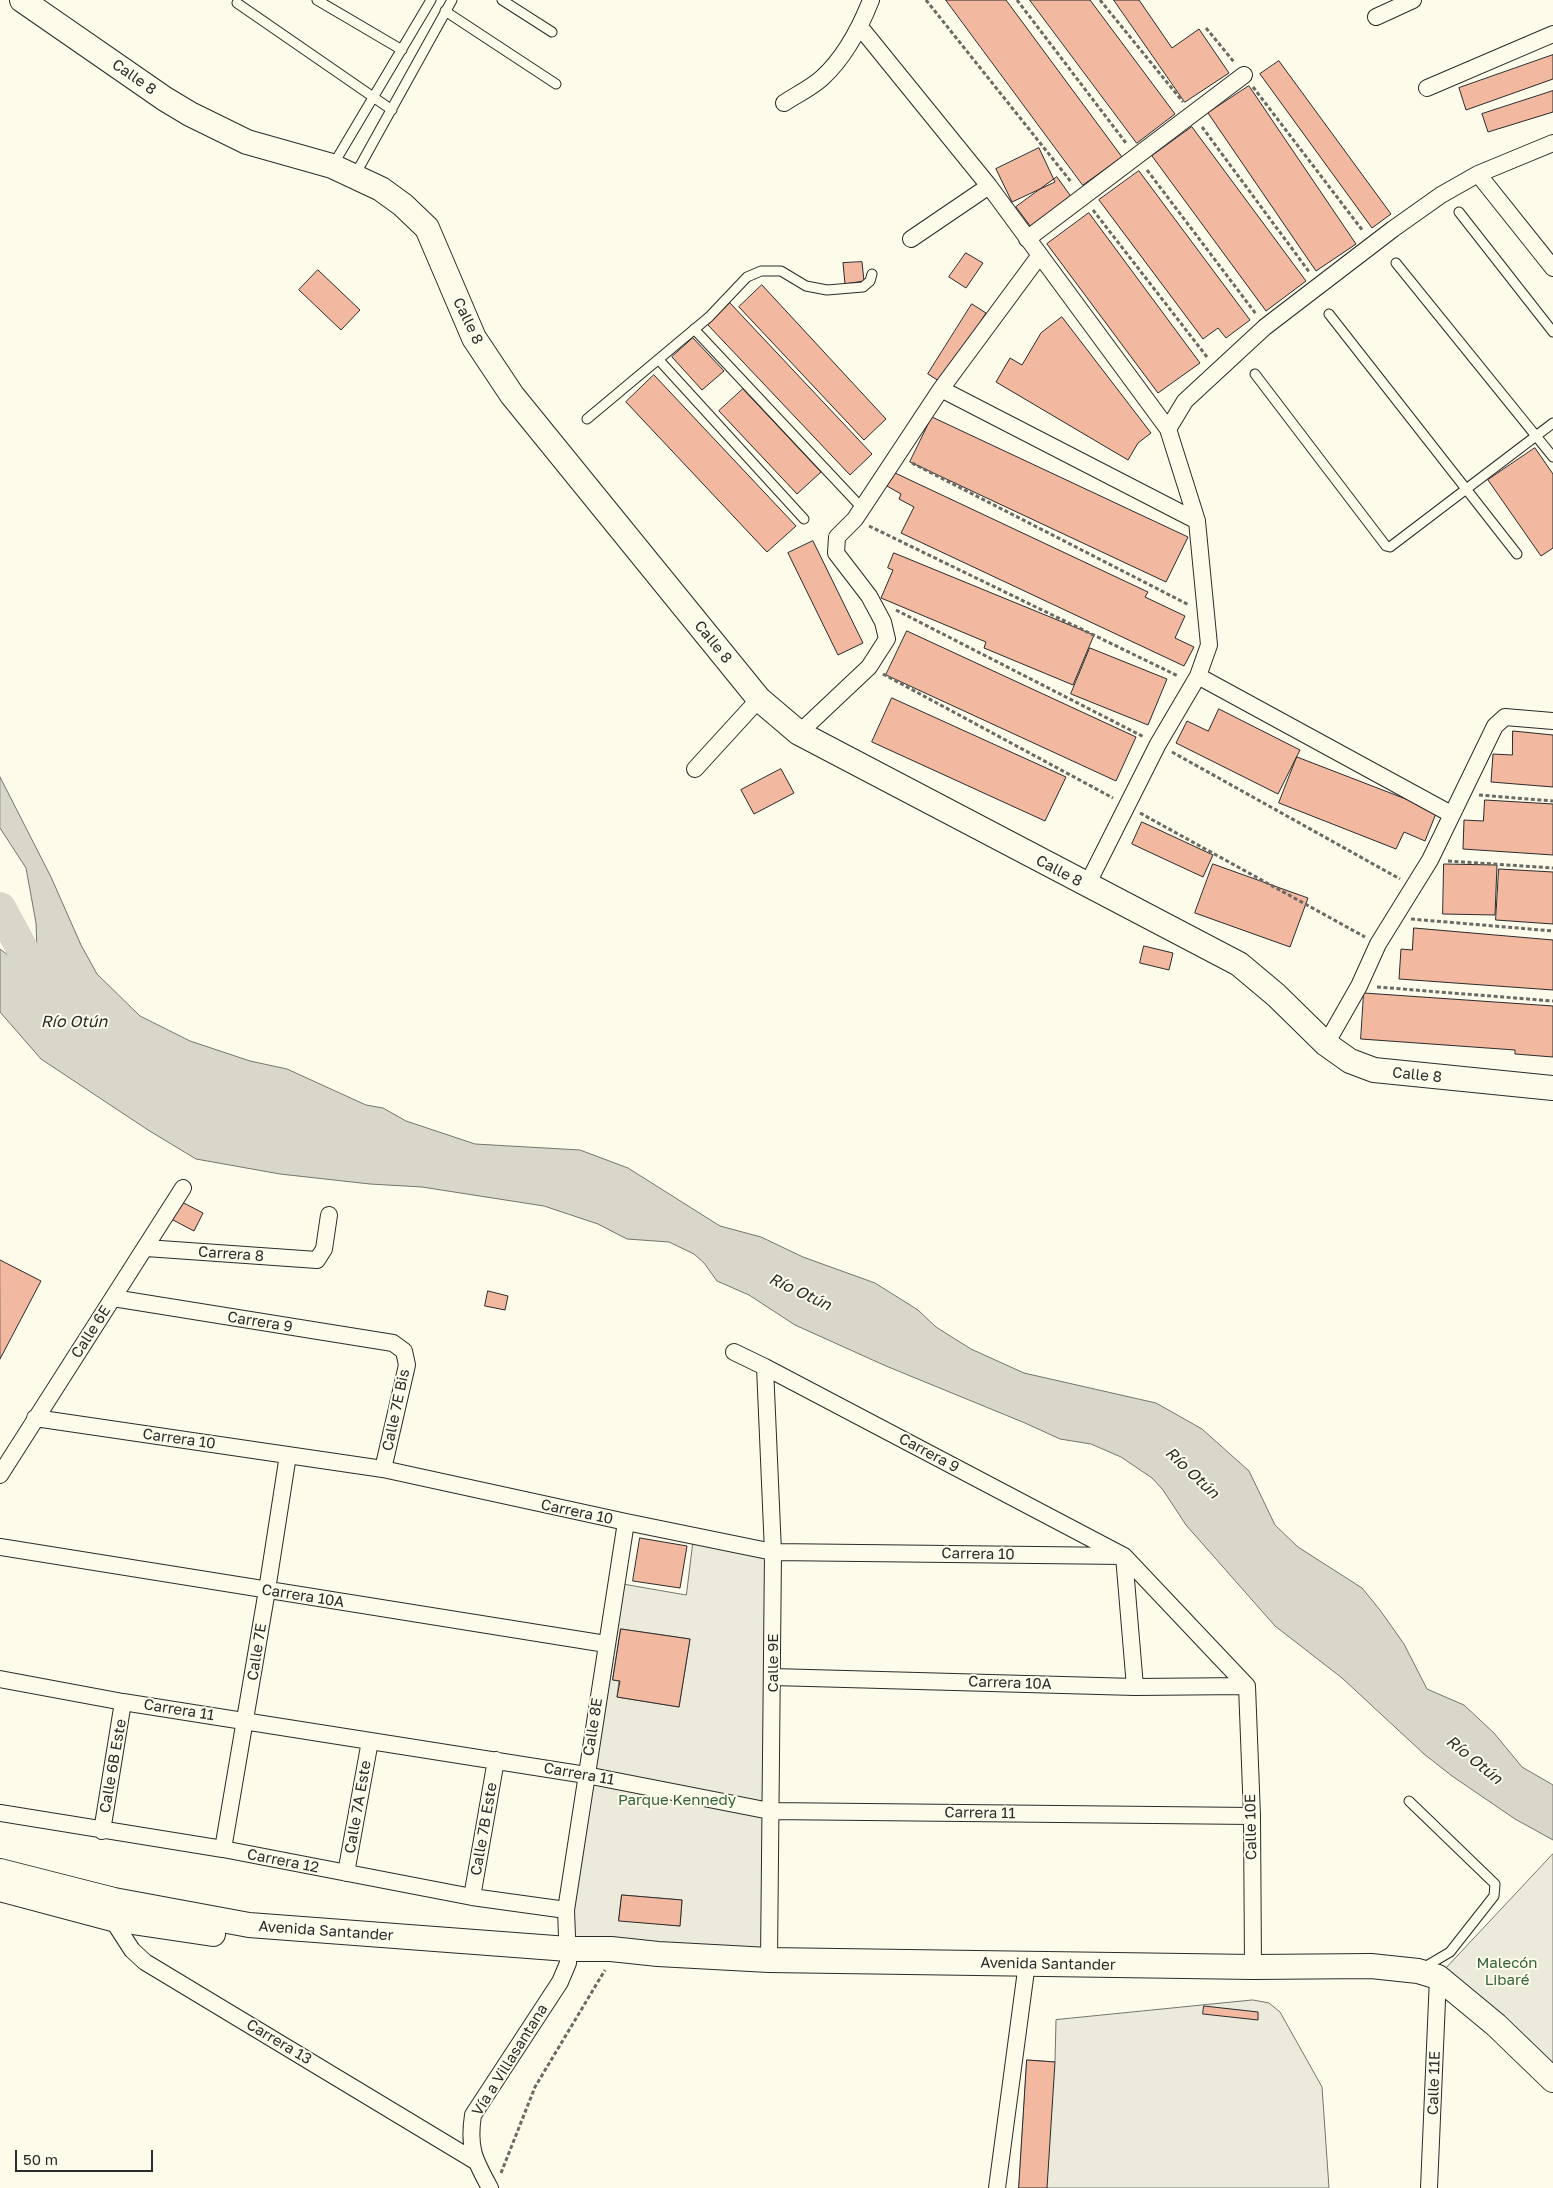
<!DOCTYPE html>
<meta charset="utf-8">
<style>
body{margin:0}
#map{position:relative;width:1553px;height:2188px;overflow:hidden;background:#fdfbea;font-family:"Golos Text",sans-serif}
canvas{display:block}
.scale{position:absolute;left:15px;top:2150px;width:138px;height:22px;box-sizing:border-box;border:2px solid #2b2b2b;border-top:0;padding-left:6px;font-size:15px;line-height:18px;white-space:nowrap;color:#2b2b2b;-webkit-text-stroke:4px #fdfbea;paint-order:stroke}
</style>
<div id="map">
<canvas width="1553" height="2188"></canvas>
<div class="scale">50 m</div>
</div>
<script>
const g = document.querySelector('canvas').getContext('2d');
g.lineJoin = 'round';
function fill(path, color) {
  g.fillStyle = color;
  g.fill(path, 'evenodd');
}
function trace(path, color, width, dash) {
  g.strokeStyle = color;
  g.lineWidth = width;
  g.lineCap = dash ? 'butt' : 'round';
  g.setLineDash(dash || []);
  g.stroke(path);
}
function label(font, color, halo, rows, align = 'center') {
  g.font = font + ' "Golos Text",sans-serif';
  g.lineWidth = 4;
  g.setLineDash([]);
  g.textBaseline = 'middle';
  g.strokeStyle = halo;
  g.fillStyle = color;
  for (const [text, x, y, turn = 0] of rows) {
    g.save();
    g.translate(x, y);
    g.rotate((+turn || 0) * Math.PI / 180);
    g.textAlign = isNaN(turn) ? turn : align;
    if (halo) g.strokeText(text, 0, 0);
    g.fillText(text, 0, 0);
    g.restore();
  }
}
const green = new Path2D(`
 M694,1536l79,16 -4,408 -201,-11 49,-366 69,12zM621,1629l69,10 -11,68 -62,-10 2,-16 -6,-1zM622,1895l60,5 -2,26 -61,-6z
 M1553,1854v226l-115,-103z
 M1253,2000l16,3 11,9 42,75 7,101h-310l8,-128 28,2 1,-42z`);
fill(green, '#ecebdb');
trace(green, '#74746e', 1);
const water = new Path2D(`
 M0,777l51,100 30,68 16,29 43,42 50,25 60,20 37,8 79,36 17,3 23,13 69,23 105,6 48,18 92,58 41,11 42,20 72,26 43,27 18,17 35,22 53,24 132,30 46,26 47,42 26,54 23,22 64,41 18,22 24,34 23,45 37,16 30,28 28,34 31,18v55l-38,-21 -63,-43 -28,-22 -82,-76 -67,-52 -89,-101 -23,-35 -11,-12 -31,-21 -30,-13 -31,-5 -35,-16 -139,-57 -91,-41 -46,-30 -32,-14 -13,-18 -10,-9 -25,-12 -42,-3 -29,-15 -54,-18 -122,-19 -52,-3 -90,-10 -84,-15 -48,-29 -107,-71 -41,-47v-63l38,29 -2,-55 -10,-55 -26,-40zM117,1080l72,15 45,13 33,7 54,17 12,10 -10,8 -76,-13 -90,-27 -41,-24z`);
fill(water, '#d8d7c9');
trace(water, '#74746e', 1);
trace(new Path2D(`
 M0,908l38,70 28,59 49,45 75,27 56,15 130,24`), '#d8d7c9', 32);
const building = new Path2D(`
 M946,0h60l116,157 -39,28z
 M1030,0h60l85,114 -38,29z
 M1114,0h25l33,48 27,-19 30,44 -44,29z
 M1553,55v24l-87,31 -7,-22z
 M1279,61l112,153 -19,14 -112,-154z
 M1249,86l107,158 -40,27 -108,-158z
 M1553,91v21l-65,20 -6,-18z
 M1192,127l114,154 -40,30 -114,-155z
 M1039,148l16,34 -43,20 -16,-33z
 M1139,171l111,149 -24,18 -8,-10 -15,11 -104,-139z
 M1057,177l15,21 -41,29 -15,-20z
 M1089,213l111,150 -42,30 -111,-149z
 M966,253l17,10 -17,25 -17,-11z
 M862,262l2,19 -19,3 -2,-21z
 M318,270l42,40 -19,20 -42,-40z
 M762,285l124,134 -22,21 -125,-133z
 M730,303l142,151 -22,21 -142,-150z
 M972,304l14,9 -44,70 -14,-9z
 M1062,317l89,116 -13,10 -10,17 -132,-78 14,-24 12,7 19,-32z
 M693,338l31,33 -22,19 -30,-33z
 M654,375l142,151 -29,26 -141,-150z
 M743,389l78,83 -24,22 -78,-83z
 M932,417l256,120 -22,45 -256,-120z
 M1535,448l18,26v74l-12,8 -53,-76z
 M893,472l255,120 -3,5 40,19 -10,22 19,9 -10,19 -283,-133 13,-26 -15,-8 2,-5 -14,-8z
 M813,541l50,102 -25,12 -50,-102z
 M894,553l200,82 -21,50 -89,-37 2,-6 -105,-44 12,-28 -5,-2z
 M907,631l229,106 -20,44 -230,-106z
 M1090,648l77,31 -19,46 -77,-31z
 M892,698l174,79 -21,44 -173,-79z
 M1219,709l81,41 -22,44 -102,-51 11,-22 21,10z
 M1513,731l40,4v52l-62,-5 2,-28 19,1z
 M1297,757l140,54 -12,30 -21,-9 -8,17 -117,-46z
 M781,769l13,24 -40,21 -13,-24z
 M1485,800l68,4v51l-90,-6 1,-29 19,1z
 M1142,822l71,33 -10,22 -71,-33z
 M1213,864l95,34 -18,49 -95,-34z
 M1444,864l53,1 -2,50 -52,-1z
 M1499,869l54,3v52l-57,-4z
 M1414,928l139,12v50l-154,-11 2,-30 11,1z
 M1144,946l29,7 -4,17 -29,-7z
 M1364,993l189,13v51l-38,-3v-4l-154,-11z
 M182,1202l21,11 -9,18 -21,-11z
 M0,1260l41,21 -41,78z
 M488,1291l20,5 -3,14 -20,-4z
 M640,1538l47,8 -7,42 -47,-7z
 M621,1629l69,10 -11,68 -62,-10 3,-16 -7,-1z
 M622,1895l60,5 -2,26 -61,-5z
 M1204,2006l54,6v8l-55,-6z
 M1027,2060l28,2 -8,126h-28z`);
fill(building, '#f2b8a0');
trace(building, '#2b2b2b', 1);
const lane = new Path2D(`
 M317,0l85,50
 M502,0l50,32
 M237,3l155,107
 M445,11l111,73
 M333,165l98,-165
 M355,175l97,-175
 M1459,212l94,120
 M1396,263l157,194
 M1329,314l188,240
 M694,329l168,179
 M659,360l145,159
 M1255,374l131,172 4,1 163,-124
 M587,419l122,-102 38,-40 14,-6h20l25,15 21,4 36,-3 7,-6 2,-7
 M1409,1801l86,83 -1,12 -44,56 -27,16`);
const street = new Path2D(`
 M1376,17l37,-17
 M860,27l129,159 179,243
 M1427,88l126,-54
 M784,103c12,-8 27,-15 38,-25 23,-21 38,-50 49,-78
 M1478,174l75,94
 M911,239l78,-53
 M1027,239l217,-164
 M941,389l256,132
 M1198,676l253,138
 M799,733l70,-66 18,-28 -4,-17 -14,-26 -33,-43 1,-16 18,-18 86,-130 99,-134
 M695,769l64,-70
 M1087,885l71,-141 40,-68 11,-31 -12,-124 -29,-92 17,-28 80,-74 128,-98 48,-34 37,-21 75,-31
 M1326,1044l33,-58 19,-42 52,-84 65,-134 10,-9 48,4
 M146,1248l171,12 7,-11 5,-34
 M113,1298l280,45 11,8 3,14 -24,104
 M734,1352l31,15 359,189 123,130
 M765,1367l8,185 -4,408
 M35,1418l348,51 243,53 147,30 351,4
 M0,1475l183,-287
 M0,1547l606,97
 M1124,1556l11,131
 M773,1677l362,10 112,-1
 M0,1679l123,23 463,73 184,36 482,5
 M1247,1686l5,130 1,151
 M0,1813l223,36 249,48 94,13
 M102,1831l21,-129
 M223,1849l44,-259 21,-135
 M346,1873l24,-132
 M472,1897l24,-137
 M112,1914v5l20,31 13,12 330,199
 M490,2188c-16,-29 -22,-40 -17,-73l87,-133 8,-19 -2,-53 60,-388
 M997,2188l30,-225
 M1429,2188l9,-211`);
const secondary = new Path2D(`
 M22,0l143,99 25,15 57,28 85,24 49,23 22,16 24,23 47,110 38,57 247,304 40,34 440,231 37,31 50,49 24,17 24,9 179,18
 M0,1871l114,29 135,25 319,24h43l47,5 111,6 484,7 118,-1 47,5 20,6 58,48 57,55
 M0,1889l112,30 101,15`);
trace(lane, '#2b2b2b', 11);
trace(street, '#2b2b2b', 18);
trace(secondary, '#2b2b2b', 26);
trace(new Path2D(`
 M926,0l146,183
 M1017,0l109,143
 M1100,0l83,102
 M1206,28l28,34
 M1253,87l110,144
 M1202,127l108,146
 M1147,170l109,144
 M1093,210l114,147
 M912,463l277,142
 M869,526l309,150
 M896,610l248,127
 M883,674l230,124
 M1172,752l228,127
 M1479,795l74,6
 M1140,813l225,124
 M1448,861l105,7
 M1411,919l142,12
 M1377,987l176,14
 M501,2173l34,-86 70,-117`), '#6a6964', 3, [4, 2.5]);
trace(lane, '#fdfbea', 9);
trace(street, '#fdfbea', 16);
trace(secondary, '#fdfbea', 24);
label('15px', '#2b2b2b', '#fdfbea', [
 ["Calle 8",134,77,35],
 ["Calle 8",468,321,64],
 ["Calle 8",713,642,51],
 ["Calle 8",1059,871,28],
 ["Calle 8",1417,1075,6],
 ["Carrera 8",231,1254,4],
 ["Carrera 9",260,1322,9],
 ["Calle 6E",91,1332,-57],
 ["Calle 7E Bis",396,1410,-78],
 ["Carrera 10",179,1439,8],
 ["Carrera 9",929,1453,28],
 ["Carrera 10",577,1512,12],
 ["Carrera 10",978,1554,1],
 ["Carrera 10A",303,1596,9],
 ["Calle 7E",257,1652,-81],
 ["Calle 9E",773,1663,-90],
 ["Carrera 10A",1010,1683,2],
 ["Carrera 11",179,1710,9],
 ["Calle 8E",593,1727,-81],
 ["Calle 6B Este",113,1766,-80],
 ["Carrera 11",579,1774,10],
 ["Calle 7A Este",358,1807,-80],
 ["Carrera 11",980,1813,1],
 ["Calle 10E",1251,1827,-91],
 ["Calle 7B Este",484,1829,-80],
 ["Carrera 12",283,1861,11],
 ["Avenida Santander",326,1931,4],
 ["Avenida Santander",1048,1964,1],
 ["Carrera 13",279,2042,31],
 ["Vía a Villasantana",510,2060,-58],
 ["Calle 11E",1434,2083,-88]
]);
label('15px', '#34623c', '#fdfbea', [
 ["Parque Kennedy",677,1800],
 ["Malecón",1507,1963],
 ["Libaré",1507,1980]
]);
label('italic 16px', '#2b2b2b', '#fdfbea', [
 ["Río Otún",74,1022],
 ["Río Otún",800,1292,25],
 ["Río Otún",1192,1473,43],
 ["Río Otún",1474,1760,39]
]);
</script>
